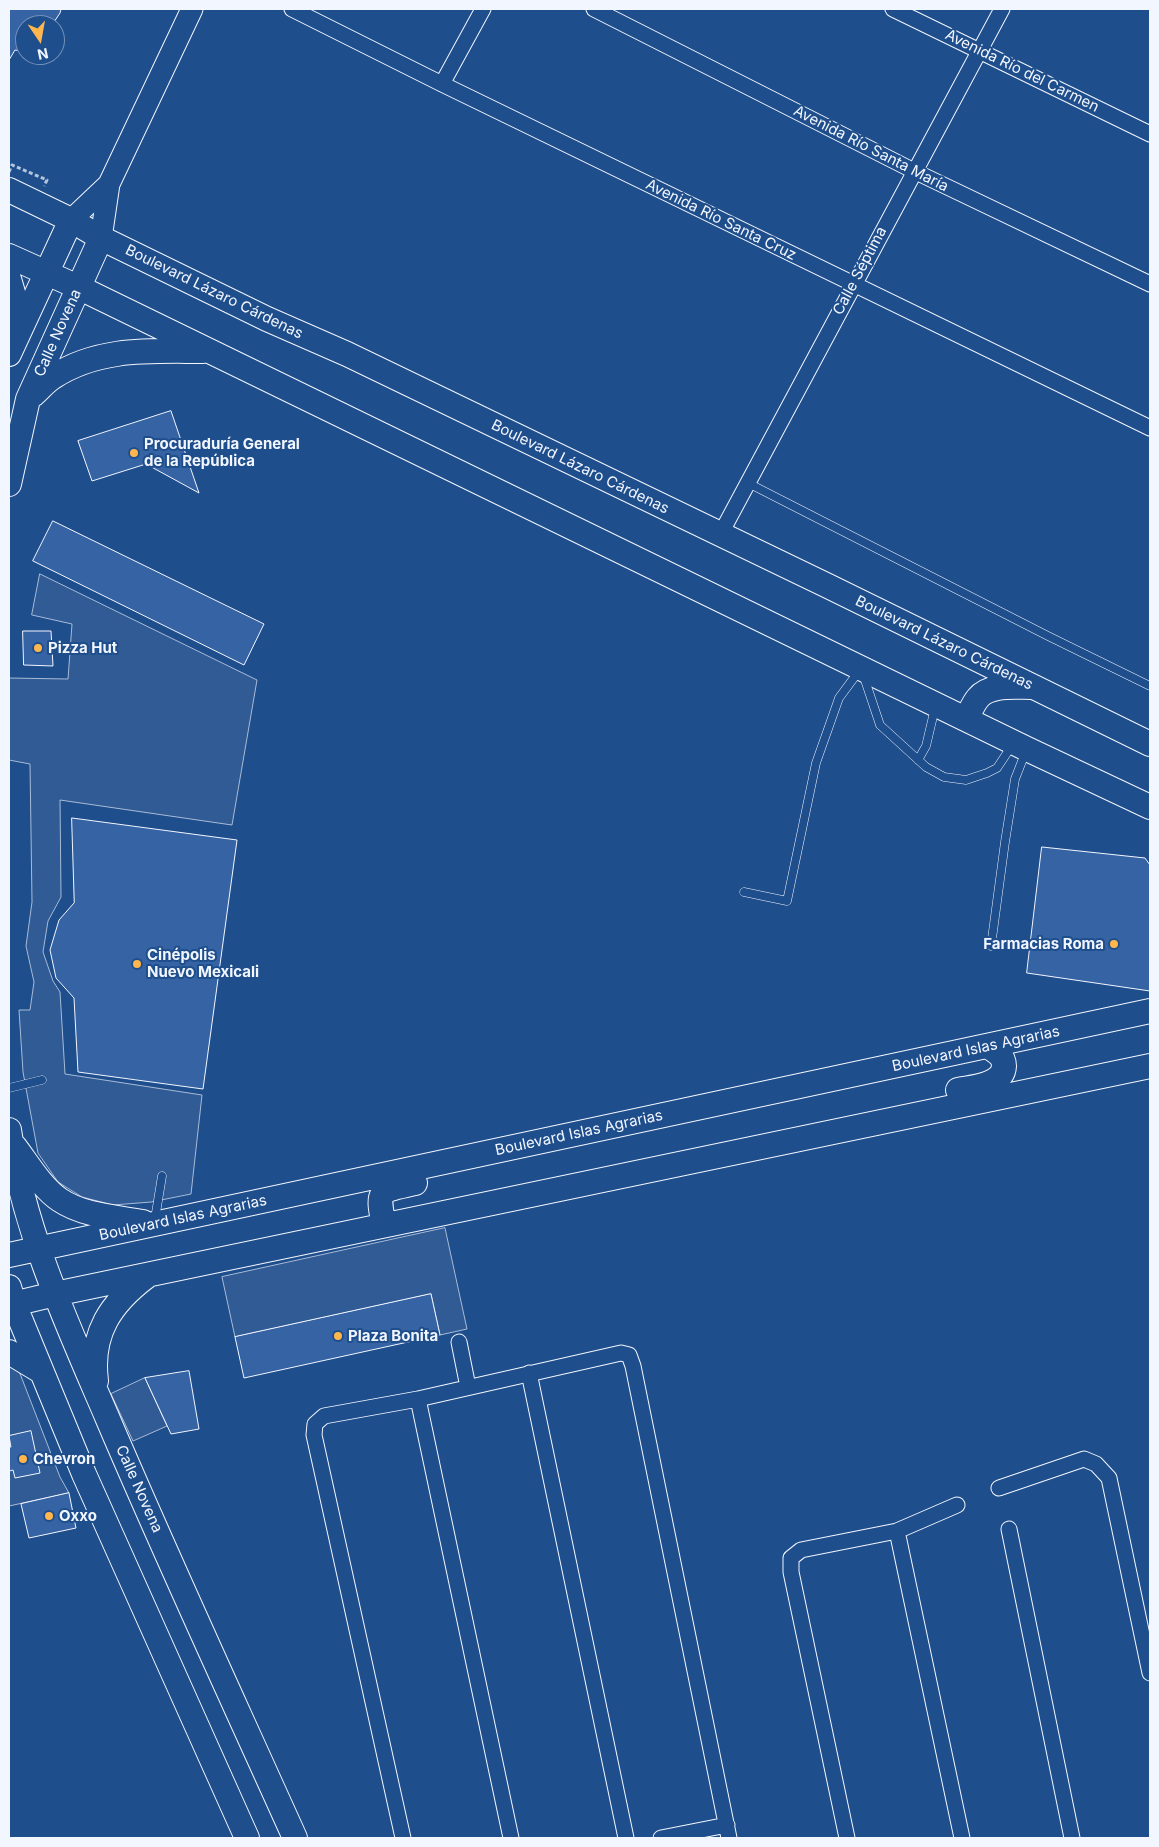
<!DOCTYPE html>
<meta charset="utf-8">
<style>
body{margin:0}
#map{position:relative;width:1159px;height:1847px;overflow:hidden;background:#1f4e8c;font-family:Inter,sans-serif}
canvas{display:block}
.frame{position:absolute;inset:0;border:10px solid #f2f6ff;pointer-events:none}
.north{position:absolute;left:15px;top:15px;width:50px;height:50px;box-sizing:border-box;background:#1f4e8c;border:1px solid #7391ba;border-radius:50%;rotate:168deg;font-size:14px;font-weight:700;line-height:20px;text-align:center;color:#f2f6ff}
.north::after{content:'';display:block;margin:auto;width:18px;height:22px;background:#ffb74d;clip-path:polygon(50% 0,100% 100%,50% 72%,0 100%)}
</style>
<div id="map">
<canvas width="1159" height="1847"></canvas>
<div class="frame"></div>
<div class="north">N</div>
</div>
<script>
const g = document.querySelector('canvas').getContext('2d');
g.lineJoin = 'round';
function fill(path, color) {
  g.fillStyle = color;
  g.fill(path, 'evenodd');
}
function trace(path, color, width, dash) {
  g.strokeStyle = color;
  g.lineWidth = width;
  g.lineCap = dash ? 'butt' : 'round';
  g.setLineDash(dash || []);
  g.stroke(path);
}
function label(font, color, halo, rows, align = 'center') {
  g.font = font + ' Inter,sans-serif';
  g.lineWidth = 4;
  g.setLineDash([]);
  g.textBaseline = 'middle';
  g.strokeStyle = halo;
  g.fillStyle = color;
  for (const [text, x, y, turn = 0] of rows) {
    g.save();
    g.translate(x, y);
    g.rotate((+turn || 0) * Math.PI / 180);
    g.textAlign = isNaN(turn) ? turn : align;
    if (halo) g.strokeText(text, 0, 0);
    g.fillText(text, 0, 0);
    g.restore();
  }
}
const built = new Path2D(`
 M40,574l217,106 -25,145 -172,-25 1,97 -13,24 -5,31 10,29 7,11 5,82 137,21 -11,99 -40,8 -38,3 -31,-8 -24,-15 -20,-29 -15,-81 -4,-62h11l4,-28 -8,-36 6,-44 -2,-138 -21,-4v-82l59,1 4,-55 -40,-9z
 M445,1228l22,101 -27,6 -9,-41 -196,43 -13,-60z
 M9,1362l10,9 41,106 9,16 -60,13z
 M145,1378l22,48 -34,15 -22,-47z`);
fill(built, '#305b95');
trace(built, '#a8bbd7', 1);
const building = new Path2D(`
 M9,9h52l-1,4 -8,12h-27v20l-4,6 -6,-1 -6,10z
 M171,411l28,82 -53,-29 -54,17 -14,-40z
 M53,521l211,103 -20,41 -211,-104z
 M23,631h28l2,35 -29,-1z
 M72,818l165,22 -34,249 -125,-17 -4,-74 -18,-20 -6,-28 9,-30 15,-17z
 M1042,847l103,11 5,7v126l-123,-18z
 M431,1294l9,41 -196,43 -9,-41z
 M189,1371l10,58 -28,5 -26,-56z
 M31,1431l9,42 -25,5 -2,-8 -4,1v-24h2l-2,-11z
 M69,1493l7,35 -47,10 -8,-34z`);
fill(building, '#3563a3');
trace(building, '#f2f6ff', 1);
const lane = new Path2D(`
 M748,483l300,153 102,50
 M863,674l17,51 46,42 18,10 22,3 21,-7 10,-5 16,-24
 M918,760l8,-14 9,-38
 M744,892l43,9 29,-138 23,-65 20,-27
 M991,946l14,-104 10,-63 11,-28
 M9,1088l33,-8
 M155,1219l7,-43`);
const street = new Path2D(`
 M292,9l150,75 708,344
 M594,9l320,162 236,113
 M893,9l257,125
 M442,84l41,-75
 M720,535l282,-526
 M459,1342l9,45
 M529,1373l97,465
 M418,1399l93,439
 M999,1488l85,-29 12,5 13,14 41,195
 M1009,1529l63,309
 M897,1531l65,307
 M403,1838l-89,-403 1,-11 9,-8 94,-17 203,-46 8,2 4,11 96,472
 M661,1838l66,-13
 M847,1838l-56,-266v-14l10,-8 96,-19 60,-26`);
const secondary = new Path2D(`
 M71,220l38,-36
 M101,238l8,-54 83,-175`);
const primary = new Path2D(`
 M9,190l62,30 30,18 166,81 80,35 481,232 322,158
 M9,256l69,31 949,462 123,58
 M9,279l7,24 -3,28
 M9,354l62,-134
 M33,395c7,-6 13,-14 20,-18 46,-30 98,-26 150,-26
 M9,484l19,-85 73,-161
 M966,719c4,-7 7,-15 12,-21 11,-14 36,-11 53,-11
 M958,1090c14,-3 45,-4 46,-24 0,-11 -9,-15 -17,-20
 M9,1130c15,101 58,194 98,287 60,141 125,281 188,421
 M15,1147c13,17 27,41 45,53 24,16 56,17 83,22
 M384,1225c-8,-37 -4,-34 31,-42
 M9,1255l1141,-244
 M9,1287l5,17 70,170 163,364
 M9,1305l46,-11 1095,-228
 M9,1352l33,20
 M96,1381c-6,-48 15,-78 51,-105`);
trace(lane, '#f2f6ff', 9);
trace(street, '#f2f6ff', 17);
trace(secondary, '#f2f6ff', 23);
trace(primary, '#f2f6ff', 26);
trace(new Path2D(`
 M9,172l3,-7 35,15 -3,6`), '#b3c4dc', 3, [4, 2.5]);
trace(lane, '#1f4e8c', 8);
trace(street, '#1f4e8c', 15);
trace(secondary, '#1f4e8c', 21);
trace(primary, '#1f4e8c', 24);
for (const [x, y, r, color] of [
 [134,453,5,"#ffb74d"],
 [38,648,5,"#ffb74d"],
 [1114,944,5,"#ffb74d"],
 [137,964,5,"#ffb74d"],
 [338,1336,5,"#ffb74d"],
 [23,1459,5,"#ffb74d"],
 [49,1516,5,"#ffb74d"]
]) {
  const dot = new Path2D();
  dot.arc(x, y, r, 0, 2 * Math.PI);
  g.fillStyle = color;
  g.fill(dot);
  trace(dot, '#1f4e8c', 2);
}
label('15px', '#f2f6ff', '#1f4e8c', [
 ["Avenida Río del Carmen",1022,71,26],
 ["Avenida Río Santa María",871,149,27],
 ["Avenida Río Santa Cruz",721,220,26],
 ["Calle Séptima",860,271,-62],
 ["Boulevard Lázaro Cárdenas",214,292,26],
 ["Calle Novena",58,333,-66],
 ["Boulevard Lázaro Cárdenas",580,467,26],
 ["Boulevard Lázaro Cárdenas",944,643,26],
 ["Boulevard Islas Agrarias",976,1049,-12],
 ["Boulevard Islas Agrarias",579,1133,-12],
 ["Boulevard Islas Agrarias",183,1218,-12],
 ["Calle Novena",139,1489,66]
]);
label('bold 15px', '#f2f6ff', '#1f4e8c', [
 ["Procuraduría General",144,444],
 ["de la República",144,461],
 ["Pizza Hut",48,648],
 ["Farmacias Roma",1104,944,"right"],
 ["Cinépolis",147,955],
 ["Nuevo Mexicali",147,972],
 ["Plaza Bonita",348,1336],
 ["Chevron",33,1459],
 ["Oxxo",59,1516]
], 'left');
</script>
